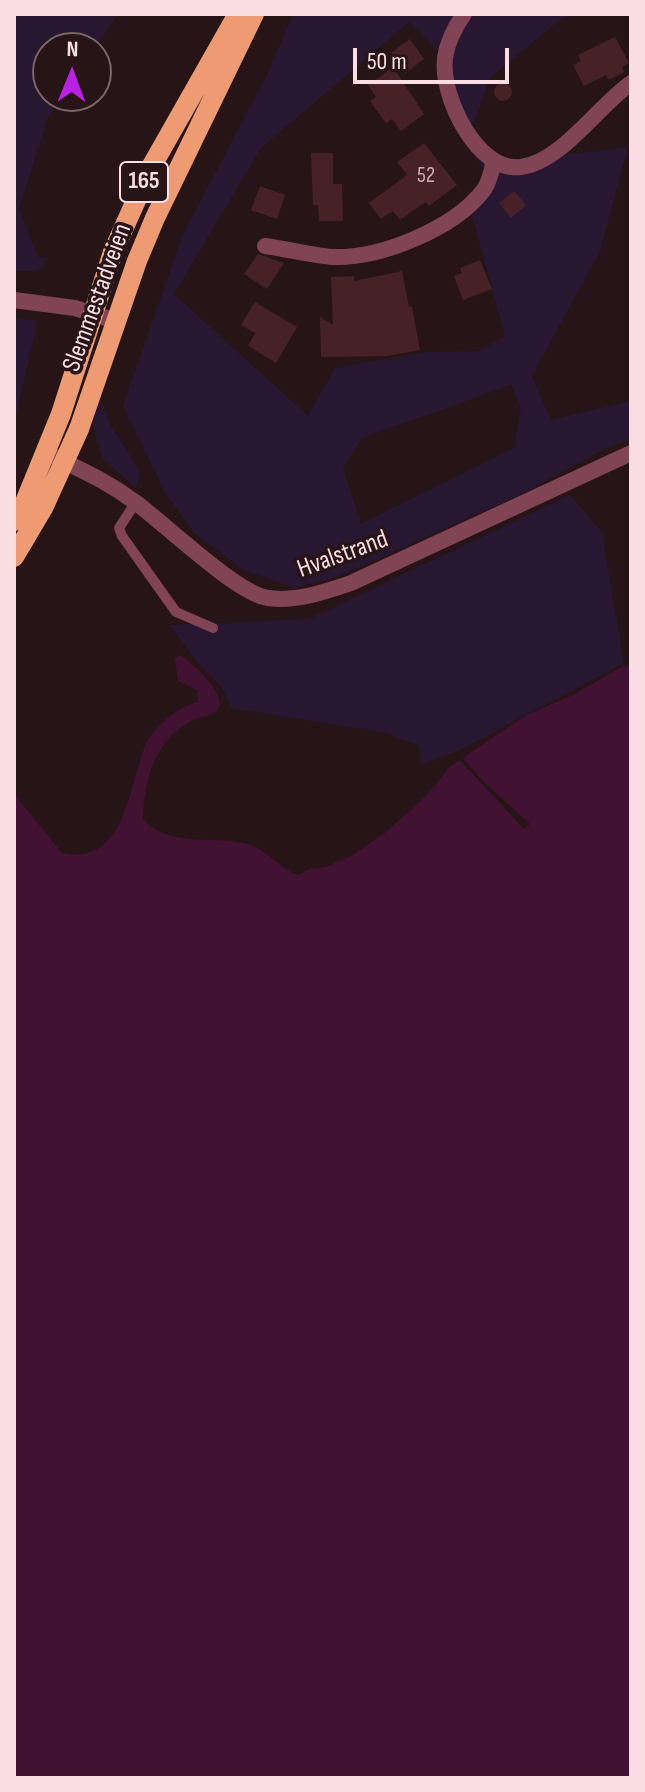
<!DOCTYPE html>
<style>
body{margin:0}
#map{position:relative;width:645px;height:1792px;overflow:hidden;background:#271416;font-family:"Sofia Sans Condensed",sans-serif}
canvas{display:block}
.frame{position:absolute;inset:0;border:16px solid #fbdee4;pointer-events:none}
.north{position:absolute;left:32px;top:32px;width:80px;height:80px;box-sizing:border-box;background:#271416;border:2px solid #7c6568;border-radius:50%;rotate:1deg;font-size:22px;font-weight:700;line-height:32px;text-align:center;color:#fbdee4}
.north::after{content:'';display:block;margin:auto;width:28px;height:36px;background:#bb21e4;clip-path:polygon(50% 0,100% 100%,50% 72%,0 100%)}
.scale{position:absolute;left:353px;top:48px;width:156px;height:36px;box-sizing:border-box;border:4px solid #fbdee4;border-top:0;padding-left:10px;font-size:24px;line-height:28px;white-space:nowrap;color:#fbdee4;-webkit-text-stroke:6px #271416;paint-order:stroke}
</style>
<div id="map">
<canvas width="645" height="1792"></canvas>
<div class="frame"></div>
<div class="north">N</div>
<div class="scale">50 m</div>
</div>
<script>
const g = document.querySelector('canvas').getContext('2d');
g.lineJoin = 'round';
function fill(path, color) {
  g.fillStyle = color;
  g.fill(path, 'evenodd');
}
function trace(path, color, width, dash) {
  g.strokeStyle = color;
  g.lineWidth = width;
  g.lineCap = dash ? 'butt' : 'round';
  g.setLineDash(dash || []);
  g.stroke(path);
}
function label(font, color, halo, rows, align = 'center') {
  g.font = font + ' "Sofia Sans Condensed",sans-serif';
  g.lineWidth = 7;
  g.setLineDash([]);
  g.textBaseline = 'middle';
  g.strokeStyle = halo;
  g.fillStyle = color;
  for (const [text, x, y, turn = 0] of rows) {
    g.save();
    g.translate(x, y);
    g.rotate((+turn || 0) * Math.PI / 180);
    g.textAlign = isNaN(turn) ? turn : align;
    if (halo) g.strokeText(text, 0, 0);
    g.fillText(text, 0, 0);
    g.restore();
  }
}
fill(new Path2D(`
 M14,14h104l-23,34h-47v48h14l-14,21 -29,91 19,49 11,1 -13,13h-22z
 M293,14h283l-15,5 -71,59 -18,49 16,22 28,12 112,-14 -28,104 -68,125 19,44 80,-19v38l-27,10 -80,44 -184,83 -46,12 -50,-18 -51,-38 -27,-38 -43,-88 60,-172 83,-157zM409,22l30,30 25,90 20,26 11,22 -24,22 34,124 -26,15 -54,1 -90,16 -27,48 -134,-122 87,-146zM511,385l10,22 -7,41 -153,76 -18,-56 19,-30z
 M14,317l24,3 -24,103z
 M99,400l4,4 7,20 30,47 -4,17 -33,-29 -11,-33z
 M570,495l32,37 22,131 -162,86 -40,16 -3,-19 -32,-13 -156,-25 -10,-22 -24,-24 -27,-37 139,-6z`), '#281731');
fill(new Path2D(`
 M181,655c11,8 47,40 37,54 -5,7 -20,8 -28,13 -36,20 -46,58 -47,97 26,30 74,15 108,26 17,6 29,24 47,30l12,-6 16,-2 25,-11 35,-24 39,-35 24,-29 22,-16 54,-36 50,-22 48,-28 8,1v1111h-617v-984l48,59c64,14 67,-69 84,-109 9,-19 33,-37 52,-42l-1,-12 -19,-9 -3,-23z`), '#421232');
fill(new Path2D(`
 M460,755l22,25 48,44 -6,5 -67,-72z`), '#271416');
fill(new Path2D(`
 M615,37l14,26 -7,4 2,5 -15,8 -3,-5 -22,11 -11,-21 8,-4 -3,-6z
 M410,39l14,20 -18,14 -15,-20z
 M393,67l31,47 -23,17 -9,-12 -6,4 -16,-22 6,-4 -8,-12z
 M494 92a9 9 0 1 1 18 0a9 9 0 1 1-18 0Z
 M424,143l33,42 -28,21 -3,-4 -26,18 -7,-9 -12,8 -12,-16 38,-28 -10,-13z
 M311,153h22v31h9l1,37h-24l-1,-16h-5z
 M260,186l25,9 -8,24 -26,-9z
 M514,191l12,14 -15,13 -12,-15z
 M258,254l26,9 -17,26 -23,-15z
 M480,260l12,29 -29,11 -9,-24 8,-3 -2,-5z
 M402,271l7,36h3l8,43 -33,6 -66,1 -1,-40 13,8 -2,-48 23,-1v5z
 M255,302l42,25 -21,36 -28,-17 7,-13 -14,-8z`), '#462226');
trace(new Path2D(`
 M136,502l-17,26 3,8 54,76 37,16`), '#814455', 10);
trace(new Path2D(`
 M464,14c-9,13 -17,29 -19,44 -5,37 32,115 76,109 40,-5 76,-60 110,-84
 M265,246c22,3 45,9 67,11 48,2 121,-28 151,-66 6,-7 8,-19 11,-29
 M14,300l61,8 41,13
 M55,457c30,15 52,24 80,45 29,21 102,92 133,96 29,4 56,-6 83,-15l280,-130`), '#814455', 16);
trace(new Path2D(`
 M14,521l11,-19 36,-88 52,-162 37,-83 88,-155
 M14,557l29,-49 36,-79 58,-168 18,-43 99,-204`), '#ee9a72', 20);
label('22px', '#ceafb4', null, [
 ["52",426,176]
]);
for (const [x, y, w] of [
 [144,182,48]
]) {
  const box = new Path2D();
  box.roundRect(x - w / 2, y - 20, w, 40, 6);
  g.fillStyle = '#271416';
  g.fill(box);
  trace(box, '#fbdee4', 2);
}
label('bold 24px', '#fbdee4', null, [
 ["165",144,182]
]);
label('26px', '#fbdee4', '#271416', [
 ["Slemmestadveien",98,298,-70],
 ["Hvalstrand",343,555,-20]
]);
</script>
